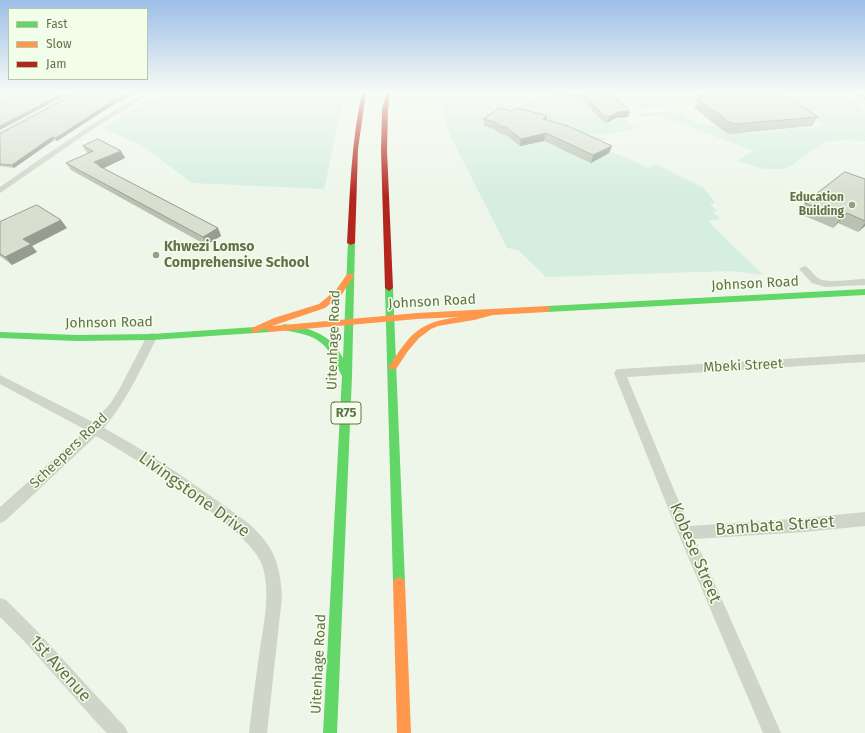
<!DOCTYPE html>
<style>
body{margin:0}
#map{position:relative;width:865px;height:733px;overflow:hidden;background:#eef6e9;font-family:"Fira Sans",sans-serif}
canvas{display:block}
.legend{position:absolute;left:8px;top:8px;width:140px;height:72px;box-sizing:border-box;background:#f2feea;border:1px solid #b9c6aa;margin:0;padding:5px 7px;list-style:none;font-size:12px;color:#64724b}
.legend li{display:flex;align-items:center;gap:8px;height:20px}
.legend b{width:20px;border:1px solid #b9c6aa}
</style>
<div id="map">
<canvas width="865" height="733"></canvas>
<ul class="legend">
<li><b style="height:5px;background:#63d668"></b>Fast</li>
<li><b style="height:5px;background:#ff974d"></b>Slow</li>
<li><b style="height:5px;background:#b3261e"></b>Jam</li>
</ul>
</div>
<script>
const g = document.querySelector('canvas').getContext('2d');
g.lineJoin = 'round';
function fill(path, color) {
  g.fillStyle = color;
  g.fill(path, 'evenodd');
}
function trace(path, color, width, dash) {
  g.strokeStyle = color;
  g.lineWidth = width;
  g.lineCap = dash ? 'butt' : 'round';
  g.setLineDash(dash || []);
  g.stroke(path);
}
function label(font, color, halo, rows, align = 'center') {
  g.font = font + ' "Fira Sans",sans-serif';
  g.lineWidth = 3;
  g.setLineDash([]);
  g.textBaseline = 'middle';
  g.strokeStyle = halo;
  g.fillStyle = color;
  for (const [text, x, y, turn = 0] of rows) {
    g.save();
    g.translate(x, y);
    g.rotate((+turn || 0) * Math.PI / 180);
    g.textAlign = isNaN(turn) ? turn : align;
    if (halo) g.strokeText(text, 0, 0);
    g.fillText(text, 0, 0);
    g.restore();
  }
}
fill(new Path2D(`
 M161,93h184l-21,96 -133,-6 -46,-36 -43,-19z
 M440,93h25l21,6 -5,4 13,4 6,-4c18,4 23,4 37,-6l-12,-4c14,0 43,0 55,5 4,2 8,8 11,11l26,2 -20,8 11,4 9,-4h9l4,6 8,3c-23,4 -42,13 -64,0l-14,5 48,5 -14,6 15,9 4,-1 36,16 7,-4 48,24 11,15 -5,1 7,7 -4,1 8,7 -13,2 55,54 -32,-4 -185,6 -28,-27 -11,-2 -60,-119z
 M625,93h84l-33,3 -7,8 4,3 -34,2z
 M771,93h77l17,20v28l-24,-1 -16,2 -33,23 -9,4h-18l-28,-8 16,-10 -94,-36 -18,2 -5,-2 3,-2 42,-2c17,14 21,16 43,14l-3,6c7,2 18,0 24,3l82,-8 -50,-32z`), '#d6eee0');
fill(new Path2D(`
 M73,93h7l-80,44v-5z
 M145,93h7l-59,36 -93,64v-6c47,-33 94,-66 145,-94z
 M804,266c7,2 9,9 14,12 8,6 37,1 47,1v6l-40,2 -13,-4 -13,-14z
 M152,333l4,1 1,3c-16,32 -30,63 -53,91 40,22 78,47 115,74 17,12 35,23 47,40 12,16 15,35 16,55l-15,136h-18c3,-28 7,-56 11,-84 4,-28 11,-57 2,-84 -11,-36 -131,-109 -166,-129l-91,85 -5,2v-16l86,-77 -86,-46v-9l93,47 17,-18 10,-16 28,-54z
 M865,354v8l-238,15 62,149 116,-8 60,-6v14l-60,6 -110,7 86,194h-18l-85,-200 -64,-160 2,-3 4,-1z
 M0,598l6,2 31,31 88,96 3,6h-21l-9,-9 -73,-82 -25,-25z`), '#cfd5c8');
fill(new Path2D(`
 M857,93h5l3,3v4z
 M348,241h3l4,2 -3,133 -15,357h-14l19,-357c-9,-18 -15,-35 -36,-41 -8,-3 -17,-3 -25,-6l-1,-2 4,-3c27,5 45,8 59,34z
 M389,285l4,3 12,295 -2,4 -4,2 -4,-2 -2,-4 -8,-295z
 M865,289v6l-318,17 -4,-3 4,-3z
 M270,326l4,3 -4,3 -118,8 -75,1 -77,-3v-6l77,3 75,-1z`), '#63d668');
fill(new Path2D(`
 M347,274h6l1,2 -12,18 -17,14 -53,18 145,-13 130,-7 4,3 -4,3 -54,3 -19,5 -36,6 -7,3 -12,9 -11,13 -12,18h-6l-2,-2 2,-2c21,-32 29,-43 69,-48l-42,2 -147,13 -3,-1 -1,-3 -11,5 -3,-1 -1,-2 1,-2 22,-10 45,-14 17,-14z
 M399,577l4,2 2,4 6,150h-14l-4,-150 2,-4z`), '#ff974d');
fill(new Path2D(`
 M362,93h4l-8,56 -3,94 -4,2 -4,-2c3,-50 4,-100 15,-150z
 M386,93h4l-2,17 -1,40 6,138 -4,3 -4,-3 -4,-138 1,-40z`), '#b3261e');
fill(new Path2D(`
 M485,93h11l-3,2z
 M549,93h63l18,18 -2,6 -12,1 -9,5 -5,-2 -21,-22 -10,-3 -15,-1z
 M699,93h81l38,24 -6,9 -80,8 -7,-2 -31,-24 3,-5 -2,-1z
 M116,103l-59,38 -3,-1 -40,28 -14,-2v-32z
 M511,111l36,5 -1,4 66,26 -3,7 -18,10 -47,-22 -24,5 -14,-11 -7,-2 -5,-4 -10,-3v-7z
 M83,146l38,5 4,7 -22,10 115,60 3,8 -15,9 -135,-75 -5,-7 22,-9z
 M865,179v47l-7,6 -20,-9 -5,5 -35,-15 7,-10z
 M0,222l67,6 -35,18 5,6 -25,13 -12,-9z`), '#bac0b2');
fill(new Path2D(`
 M63,93h7l-70,37v-4z
 M128,93h7l-19,10 -59,38 -1,-3 58,-38z
 M630,111l-2,6 -12,1 -9,5 2,-6 9,-5z
 M547,116l-1,7 -3,-4z
 M546,133l-2,8 -24,5 1,-7z
 M52,137l2,3 -40,28 -2,-3z
 M612,146l-3,7 -18,10 2,-8z
 M121,151l4,7 -23,11 -8,-7z
 M847,213l-9,10 -5,5 8,-10z
 M61,220l6,8 -35,18 5,6 -25,13 -7,-8 18,-18z
 M865,223v3l-7,6z
 M218,228l3,8 -15,9 -3,-8z`), '#979c91');
const building = new Path2D(`
 M0,93h63l-63,33z
 M77,93h51l-14,7 -58,38 -4,-1 -40,28 -12,-1v-30z
 M583,93h29l18,18 -12,1 -9,5 -6,-2z
 M700,93h80l38,24 -82,7 -7,-2 -31,-23 8,-1z
 M500,108l11,3 6,-3 30,8 -4,3 25,7 44,20 -19,9 -47,-22 -25,6 -15,-12 -6,-1 -5,-4 -11,-3z
 M98,139l23,12 -27,11 6,4h-1l119,62 -15,9 -137,-74 27,-12 -10,-5z
 M845,172l20,7v42l-18,-8 -6,5 -36,-15z
 M37,205l24,15 -38,19 8,5 -26,13 -5,-3v-32z`);
fill(building, '#d8dfcf');
trace(building, '#979c91', 1);
const sky = g.createLinearGradient(0, 0, 0, 196);
sky.addColorStop(0, '#9dbee7');
sky.addColorStop(0.47, '#f7fbf5');
sky.addColorStop(1, '#f7fbf500');
g.fillStyle = sky;
g.fillRect(0, 0, 865, 196);
for (const [x, y, r, color] of [
 [852,205,4,"#94a082"],
 [156,255,4,"#94a082"]
]) {
  const dot = new Path2D();
  dot.arc(x, y, r, 0, 2 * Math.PI);
  g.fillStyle = color;
  g.fill(dot);
  trace(dot, '#f2feea', 1.5);
}
label('bold 12px', '#64724b', '#f2feea', [
 ["Education",844,198],
 ["Building",844,212]
], 'right');
for (const [x, y, w] of [
 [346,413,30]
]) {
  const box = new Path2D();
  box.roundRect(x - w / 2, y - 11, w, 22, 3);
  g.fillStyle = '#f2feea';
  g.fill(box);
  trace(box, '#64724b', 1);
}
label('bold 13px', '#64724b', null, [
 ["R75",346,413]
]);
label('bold 14px', '#64724b', '#f2feea', [
 ["Khwezi Lomso",164,247],
 ["Comprehensive School",164,263]
], 'left');
label('14px', '#64724b', '#f2feea', [
 ["Johnson Road",755,284,-3],
 ["Johnson Road",432,302,-3],
 ["Johnson Road",109,323,-1],
 ["Uitenhage Road",334,340,-88],
 ["Mbeki Street",743,366,-3],
 ["Scheepers Road",69,451,-44],
 ["Uitenhage Road",319,664,-87]
]);
label('17px', '#64724b', '#f2feea', [
 ["Livingstone Drive",194,495,36],
 ["Bambata Street",775,526,-4],
 ["Kobese Street",695,553,67],
 ["1st Avenue",60,669,48]
]);
</script>
